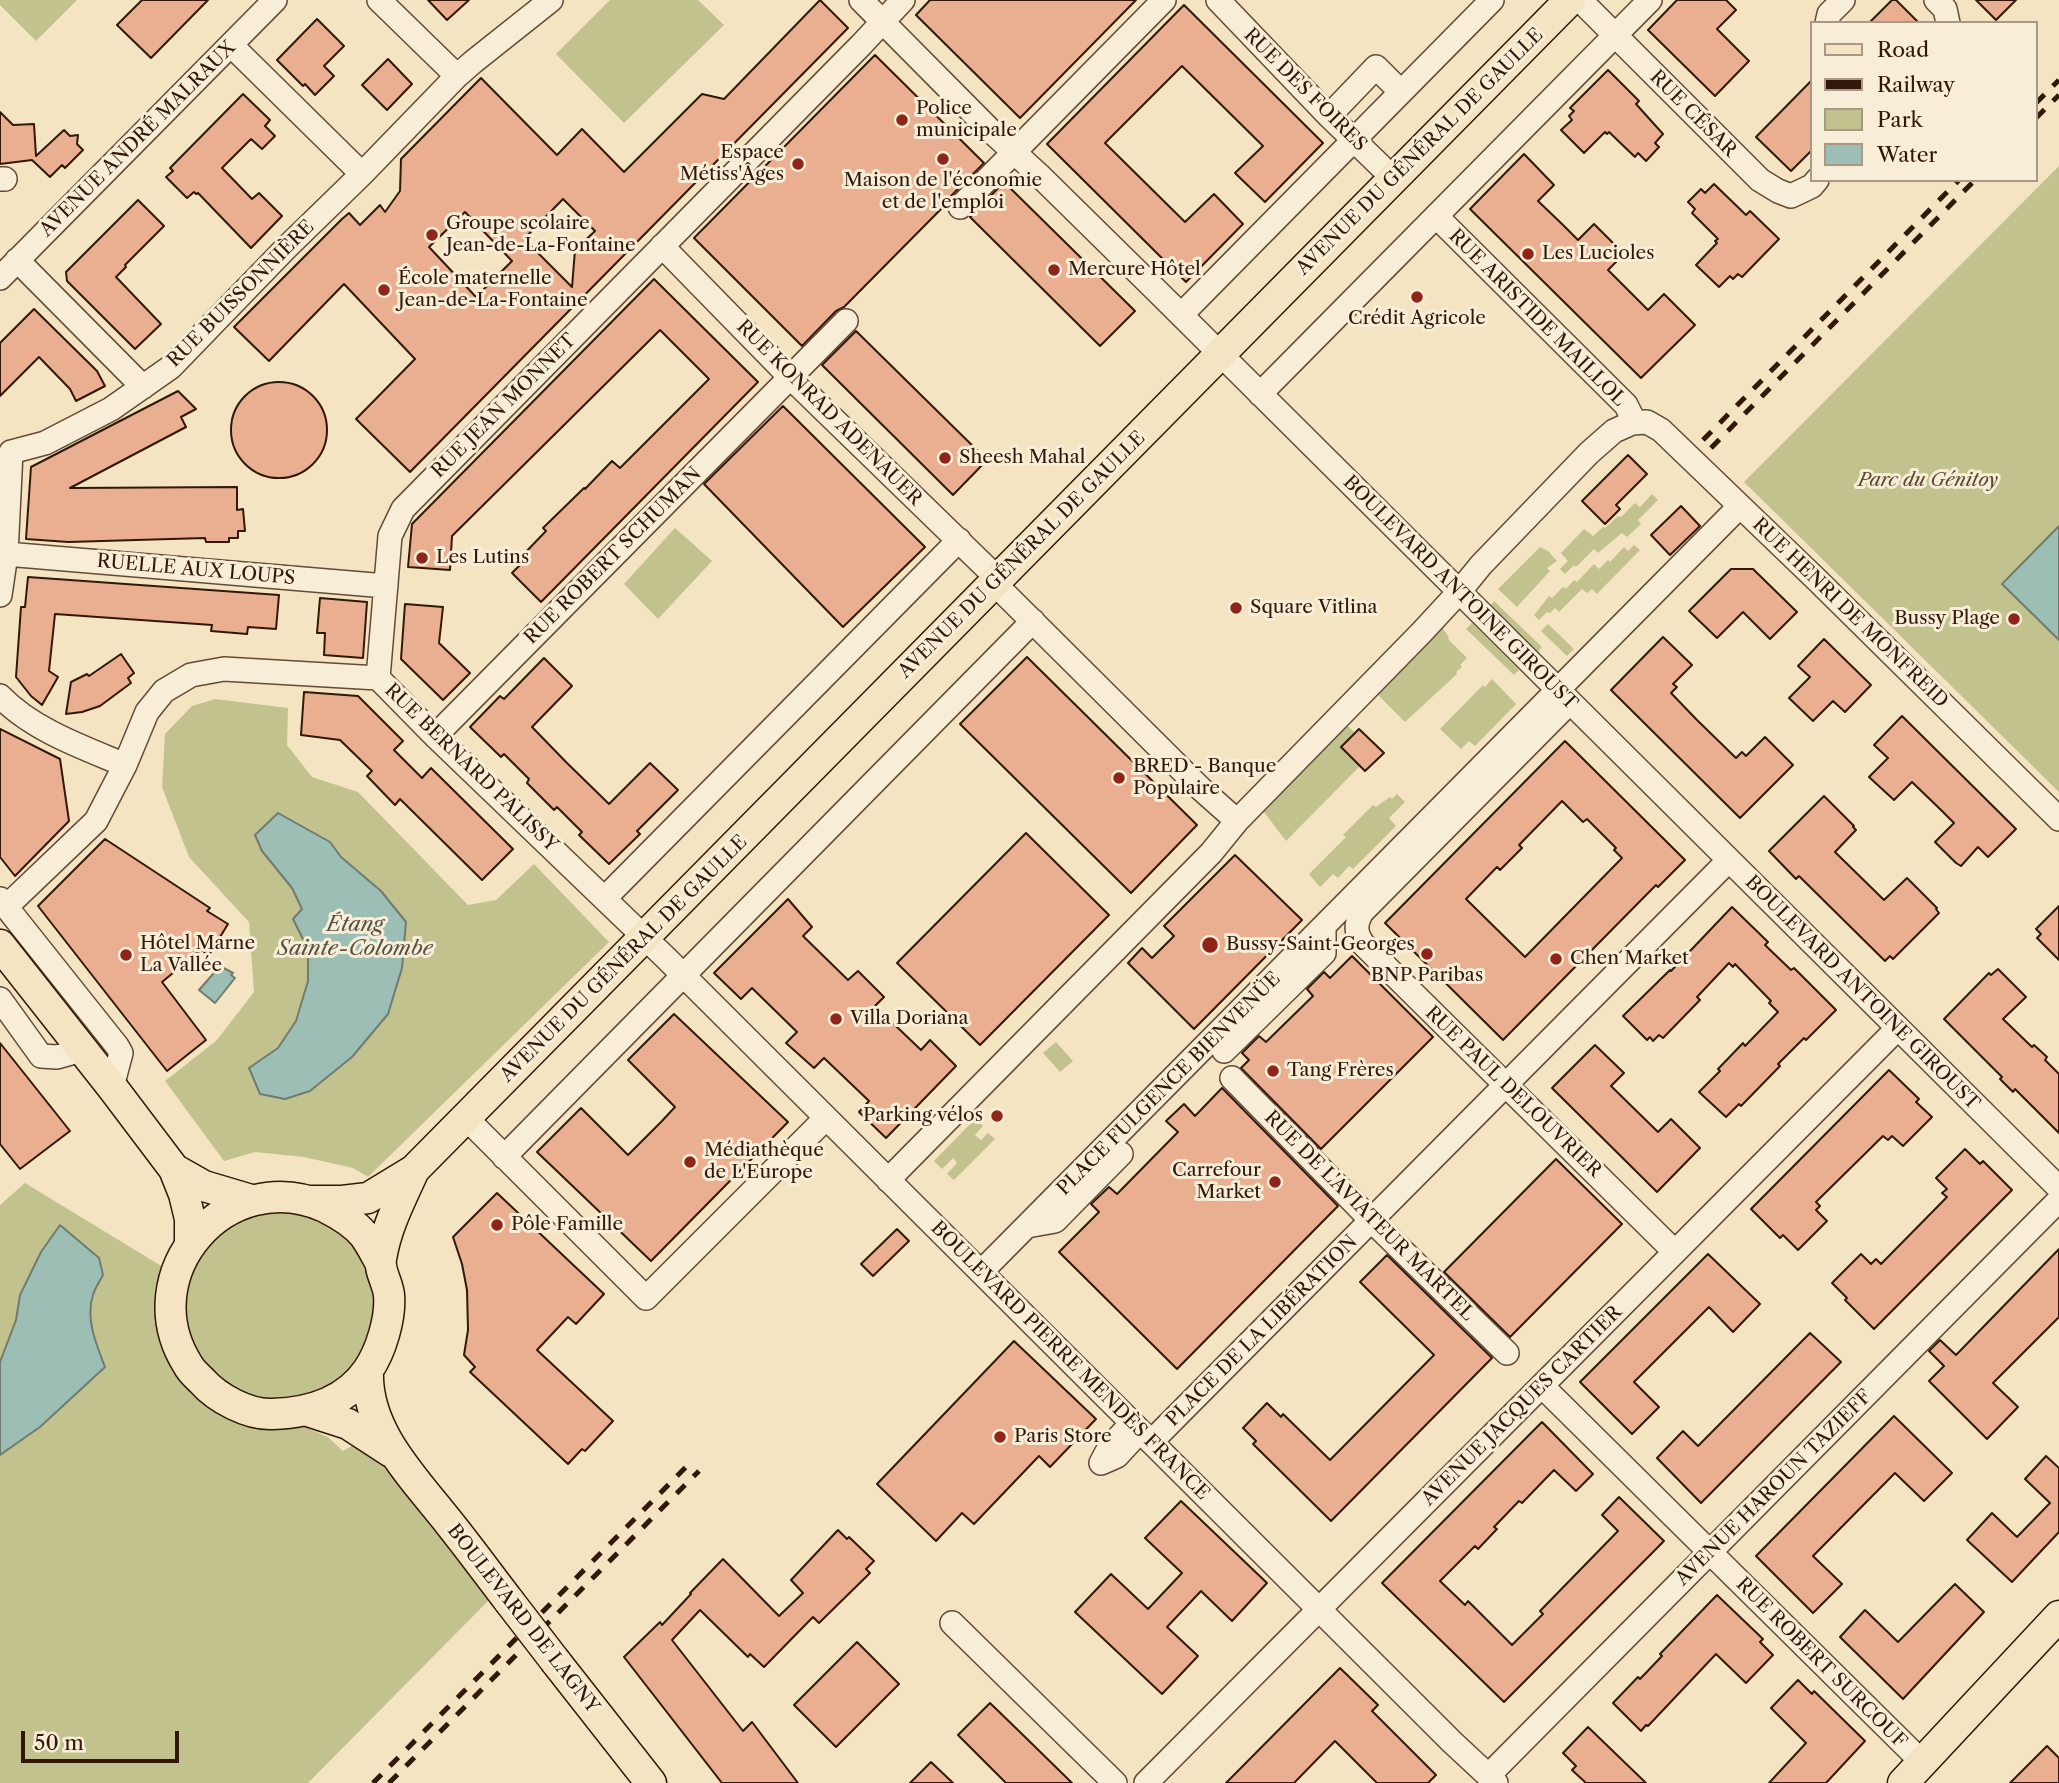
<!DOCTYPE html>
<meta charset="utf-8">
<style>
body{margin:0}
#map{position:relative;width:2059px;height:1783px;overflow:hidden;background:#f5e4c2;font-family:"Libre Caslon Text",serif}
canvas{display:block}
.legend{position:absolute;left:1810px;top:21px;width:228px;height:161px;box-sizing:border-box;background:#f8edd7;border:2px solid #a89885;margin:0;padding:9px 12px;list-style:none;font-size:21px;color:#311809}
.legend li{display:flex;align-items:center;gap:14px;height:35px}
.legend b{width:35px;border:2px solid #a89885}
.scale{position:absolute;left:21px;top:1731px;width:158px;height:32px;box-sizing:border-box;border:4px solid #311809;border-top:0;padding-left:9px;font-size:21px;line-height:24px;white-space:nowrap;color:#311809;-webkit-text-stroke:5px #f8edd7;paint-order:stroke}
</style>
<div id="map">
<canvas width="2059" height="1783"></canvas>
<ul class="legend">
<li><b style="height:9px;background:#f5e4c2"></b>Road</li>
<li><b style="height:9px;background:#311809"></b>Railway</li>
<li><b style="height:19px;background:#c2c28f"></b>Park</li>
<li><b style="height:19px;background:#9cbeb4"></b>Water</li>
</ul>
<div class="scale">50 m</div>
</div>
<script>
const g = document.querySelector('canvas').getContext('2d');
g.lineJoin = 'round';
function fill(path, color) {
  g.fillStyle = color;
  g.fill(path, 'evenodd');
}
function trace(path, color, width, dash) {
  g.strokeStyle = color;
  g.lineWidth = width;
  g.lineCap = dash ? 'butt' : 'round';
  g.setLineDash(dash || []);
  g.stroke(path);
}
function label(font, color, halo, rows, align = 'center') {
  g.font = font + ' "Libre Caslon Text",serif';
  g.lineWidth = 6;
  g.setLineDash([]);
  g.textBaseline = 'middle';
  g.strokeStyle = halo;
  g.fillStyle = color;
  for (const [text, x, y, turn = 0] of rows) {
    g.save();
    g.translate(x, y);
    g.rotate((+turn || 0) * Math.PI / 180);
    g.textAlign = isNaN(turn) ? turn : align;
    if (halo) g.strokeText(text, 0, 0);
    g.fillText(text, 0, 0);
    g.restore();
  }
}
fill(new Path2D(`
 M0,0h77l-41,41 -36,-36z
 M610,0h88l26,25 -100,98 -68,-69z
 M2059,166v626l-315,-310z
 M1652,494l6,6 -20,20 3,4 -14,13 -5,-4 -24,20 -4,-4 -18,18 -2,-2 -9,9 -5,-5 8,-8 -7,-8 23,-24 9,7 10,-9 2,1 13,-12 3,1 14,-14 5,4z
 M675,528l37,33 -54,58 -34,-35z
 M1634,545l6,5 -43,44 -5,-5 -5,4 -5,-4 -23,23 -4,-4 -5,5 -3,-1 -8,8 -5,-5 15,-19 3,2 11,-11 3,2 8,-9 3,2 17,-18 5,5 9,-9 2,2 14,-15 4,4z
 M1540,547l8,4 9,10 -10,7 3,3 -33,36 -19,-18z
 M1494,601l48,46 -5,6 -48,-46z
 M1472,623l47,47 -5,5 -48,-46z
 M1548,624l26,25 -7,7 -26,-25z
 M1442,628l7,9 -1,2 19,19 -7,7 2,2 -6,5 1,2 -52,48 -28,-28z
 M1492,679l24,25 -41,42 -6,-5 -8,8 -21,-20 43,-44 2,2z
 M215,699l73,9 -1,37 25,32 46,15 110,113 28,-5 38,-36 75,78 -241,235 -15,-9 -49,-11 -49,-5 -31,9 -59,-80 51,-40 38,-49 -5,-70 -60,-65 -27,-70 3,-53 27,-28z
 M1346,724l9,9 -14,14 19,19 -74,75 -22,-29z
 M1397,794l8,8 -16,16 7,8 -43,43 -4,-3 -11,12 -5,-4 -13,13 -11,-13 37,-37 -3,-2 30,-30 3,2 14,-10 2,2z
 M1056,1042l17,19 -13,11 -17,-19z
 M975,1119l8,7 -8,9 6,5 7,-7 7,6 -41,41 -7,-6 10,-11 -4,-5 -11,11 -8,-8z
 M25,1183l138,84 -6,35 19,70 152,65 15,14 27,-16 118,166 -180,182h-308v-328l40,-28 65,-60c-8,-21 -20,-48 -12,-72 2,-7 7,-14 10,-20l-43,-50 -19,27 -21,43 -4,25 -16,42v-157z
 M185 1304a95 95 0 1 1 190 0a95 95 0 1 1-190 0Z`), '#c2c28f');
const water = new Path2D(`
 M2059,526v114l-57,-56z
 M278,813l52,29 11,15 40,34 25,31 -4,46 -14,46 -36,43 -42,34 -25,8 -25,-5 -11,-26 29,-20 18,-27 12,-40v-32l-15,-30 9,-10 -10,-21 -30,-37 -7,-16z
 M220,966l13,7 -2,2 4,3 -20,25 -16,-13z
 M60,1225l39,33 4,17c-3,6 -8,13 -10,20 -8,24 4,51 12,72l-65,60 -40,28v-93l16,-42 4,-25 21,-43z`);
fill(water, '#9cbeb4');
trace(water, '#717c70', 2);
const building = new Path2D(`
 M142,0h66l-57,58 -34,-33z
 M428,0h41l-22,20z
 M820,0l28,28 -438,444 -54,-53 59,-60 -71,-75 -75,77 -35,-34 108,-108 7,-6 11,12 20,-20 5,7 15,-21 1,-32 80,-81 76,77 25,-26 42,43 78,-78 22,5zM563,199l32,32 -20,19 -3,37 -48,-48zM465,212l47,49 -36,36 -47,-50z
 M930,0h206l-116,118 -104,-103z
 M1677,0h49l10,10 -19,19 32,32 -34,35 -67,-66z
 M1892,0h4l23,23h-50z
 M1976,0h40l-20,20z
 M1184,5l139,138 -58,59 -30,-29 28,-27 -81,-80 -77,77 80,79 29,-28 29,30 -57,58 -139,-138z
 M317,19l27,27 -20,20 10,10 -19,19 -10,-11 -2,2 -26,-26z
 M875,55l109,108 -34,34 -4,7 -102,103 -8,4 -34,35 -108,-108z
 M388,59l24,25 -25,26 -25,-25z
 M1608,70l31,31 -3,3 27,30 -8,9 4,4 -13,14 -8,-8 -3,4 -26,-25 -2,2 -2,-2 -21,21 -23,-23 11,-10 -3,-4 5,-5 -4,-3z
 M1812,80v70l-21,21 -35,-34z
 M243,94l27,26 -5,6 10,10 -13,13 -11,-10 -29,29 30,31 7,-6 23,23 -31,32 -53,-55 -2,1 -2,-2 -7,6 -21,-21 7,-6 -3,-3z
 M0,112l13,13 21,-1 2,32 28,-26 6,6 8,-1 -1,9 6,6 -18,18 -3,-3 -12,12 -18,-17 -32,4z
 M1524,154l30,31 -16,16 24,23 16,16 16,-16 30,30 -16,16 40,40 16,-16 31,31 -54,53 -171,-169z
 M1004,182l131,129 -35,35 -130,-129z
 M1714,184l32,31 4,-4 29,28 -37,38 -4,-3 -5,5 -3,-3 -11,11 -23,-22 21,-22 -2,-2 3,-2 -26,-26 3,-4 -7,-7 13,-13 4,4z
 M138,200l26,26 -39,39 1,2 -10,10 45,47 -26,25 -68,-68 -1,-9z
 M654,279l104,103 -217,220 -29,-29 11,-11 -3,-4 26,-27 -3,-3 41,-40 1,1 27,-28 8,7 89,-89 -49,-49 -208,206 -2,34 -42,-3 4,-43z
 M34,309l63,62 8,15 -29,15 -6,-12 -31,-32 -39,39v-53z
 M856,331l131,129 -34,35 -131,-130z
 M231 430a48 48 0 1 1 96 0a48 48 0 1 1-96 0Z
 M178,391l18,18 -15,8 5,10 -116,61 167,-1v23l6,-1 2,22h-7v7h-9v4h-23l-1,-4 -137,4 -42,-3 5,-72z
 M783,406l142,141 -82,80 -139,-143z
 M1628,455l19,19 -31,31 4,4 -15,15 -23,-23z
 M1681,506l19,20 -30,29 -19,-20z
 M1731,569h22l44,43 -27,27 -27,-27 -26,26 -28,-27z
 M28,577l251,18 -3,34 -28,-2 -1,7 -36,-3 1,-6 -157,-11 -6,57 9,6 -16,28 -11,-9 -15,-19 5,-70h4z
 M320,598l47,4 -4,56 -39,-3 1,-22h-8z
 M405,604l38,3 -4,36 31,30 -27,27 -42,-41z
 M1663,637l29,28 -19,19 4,3 -6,6 26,27 39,38 6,-6 4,4 19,-19 28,28 -53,53 -129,-128z
 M1824,639l47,46 -26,27 -12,-11 -20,20 -24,-23 21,-21 -12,-11z
 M121,654l13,19 -6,5 3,5 -31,23 -18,6 -16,2 5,-32 16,-8 2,2z
 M1027,657l170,168 -66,68 -171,-169z
 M544,658l28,28 -40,41 34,35 43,42 41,-41 28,27 -41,41 3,3 -31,30 -30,-29 3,-3 -25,-25 -3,3 -27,-27 2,-4 -25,-25 -3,3 -31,-30 30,-31 4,3z
 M304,692l54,4 45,45 -9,9 28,28 9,-10 82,81 -31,31 -82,-81 -5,6 -28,-29 5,-5 -32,-31 -39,-5z
 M1902,716l114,113 -28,28 -10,-10 -17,19 -5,-3 -21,-21 19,-19 -13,-13 -29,-28 -18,18 -25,-23 19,-19 -14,-13z
 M0,729l60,30 9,62 -54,55 -15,-19z
 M1359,729l25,24 -19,18 -24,-24z
 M1565,741l120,119 -27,27 -2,-2 -153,155 -118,-117zM1562,801l21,21 4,-3 29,29 -2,2 8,8 -97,99 -59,-58 31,-32 3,3 22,-22 -3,-3z
 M1824,796l30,30 -1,1 3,3 -21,22 49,48 23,-22 30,30 -1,1 3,4 -46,46 -3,-3 -5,5 -86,-85 -3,3 -27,-28z
 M1026,833l83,82 -129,130 -83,-82z
 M105,839l105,69 -3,3 21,13 -19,31 -8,-5 -39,32 44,58 -39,31 -129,-165z
 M1235,855l67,65 -108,109 -66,-66 14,-15 10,10 22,-22 -10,-10z
 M788,899l24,28 -9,9 45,44 10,-9 26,26 -9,9 46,44 9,-10 26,26 -70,72 -27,-26 10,-11 -45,-43 -10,10 -28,-25 11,-11 -45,-44 -11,11 -27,-26z
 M2059,906v54l-22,-22 4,-4 -5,-5z
 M1732,907l36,35 -3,3 26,25 3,-2 42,42 -30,30 -2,-2 -26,26 2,2 -39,40 -2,-2 -13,13 -27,-25 21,-21 -2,-2 25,-26 2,3 33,-34 -9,-9 2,-2 -36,-37 -2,3 -4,-4 -32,34 3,3 -37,38 -4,-3 -6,6 -3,-4 -3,3 -24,-24 47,-46 1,1z
 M1352,956l81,81 -112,112 -80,-81 8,-8 -7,-7 17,-17 7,6 47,-46 -6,-7 17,-17 6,6z
 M1998,969l28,28 -23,22 29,28 2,-2 13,12 -2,3 14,14v59l-44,-44 -2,3 -13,-13 2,-2 -58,-58 45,-46 2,2z
 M674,1014l114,108 -137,139 -114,-109 44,-44 47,47 33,-33 14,-15 -47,-47z
 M0,1043l70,88 -50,38 -20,-25z
 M1595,1045l29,28 -13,13 47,46 13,-13 29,29 -43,44 -105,-104z
 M1889,1070l30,29 -3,3 16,15 -29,29 -11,-10 -4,4 -5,-4 -67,66 4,4 -4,4 11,11 -29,29 -15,-15 -3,3 -29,-29z
 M1222,1088l116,118 -161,163 -118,-117 40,-40 -8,-8 18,-17 8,7 61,-62 -12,-11 18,-17 11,12z
 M1965,1149l15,15 3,-3 29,29 -138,139 -29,-29 2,-2 -15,-15 29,-29 10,10 5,-5 5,5 66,-67 -5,-4 5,-4 -11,-11z
 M1556,1159l66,65 -112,113 -66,-65z
 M497,1193l107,101 -28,30 -8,-7 -31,33 76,71 -28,30 -3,-2 -14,15 -98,-92 5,-5 -11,-12 4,-25 -1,-40 -5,-26 -9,-27z
 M897,1229l12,12 -36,35 -12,-12z
 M2059,1249v68l-66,66 25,24 -31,32 -58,-58 15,-15 -15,-15 11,-11 16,15z
 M1708,1254l52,50 -27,28 -24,-25 -75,75 25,25 -27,27 -52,-52z
 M1387,1255l105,103 -161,163 -78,-77 3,-3 -13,-13 24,-25 14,14 2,-3 47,46 104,-105 -74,-73z
 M1810,1333l31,29 -140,141 -44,-45 26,-27 15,15z
 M1014,1341l82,78 -46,48 -11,-11 -65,68 -12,-11 -26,28 -59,-57z
 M1894,1416l58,57 -28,28 -29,-28 -82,83 29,28 -29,29 -57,-57z
 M1542,1422l51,52 -17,17 -22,-21 -32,33 -3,-2 -25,26 3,2 -19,20 -3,-3 -35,35 25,24 3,-4 44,44 31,-31 -3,-3 78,-80 -16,-16 17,-18 45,44 -160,161 -122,-119z
 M2046,1456l13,12v64l-47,50 -45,-42 25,-27 25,24 33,-34 -25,-24z
 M1181,1501l86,82 -35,38 -31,-30 -34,36 31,29 -36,38 -87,-82 36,-38 37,35 34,-36 -37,-35z
 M838,1530l9,9 2,-2 25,24 -8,8 4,4 -51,50 -6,-6 -49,50 -14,-13 -2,3 -48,-47 -28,30 71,91 9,-9 46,61h-76l-98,-126 36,-35 2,3 29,-31 -1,-1 33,-34 56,57 24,-23 -12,-13z
 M1955,1584l29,28 -81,87 -63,-62 25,-27 33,32z
 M1717,1595l46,44 -3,3 13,13 -27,28 -30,-29 -68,72 -2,-1 -5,6 -28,-28 25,-26 2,2 22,-23 -2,-2z
 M857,1642l42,42 -63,63 -42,-42z
 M1340,1668l38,37 -6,6 64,64 -8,8h-51l-42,-42 -41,42h-68z
 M1798,1680l14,14 2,-3 51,50 -39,42h-57l37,-40 -35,-35z
 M990,1703l32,31 50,49h-66l-48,-48z
 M1588,1727l58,56h-60l-14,-13 4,-4 -13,-13z
 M2047,1746l12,12v25h-49z
 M931,1762l22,21h-43z`);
fill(building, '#eaae91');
trace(building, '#311809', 2);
const minor = new Path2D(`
 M379,0l78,76
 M861,0l132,133 46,42 124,122 896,891
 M1218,0l111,116 64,62
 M1580,0l180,180 18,11 13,5 21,-10 5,-6
 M1936,0l9,9 3,14
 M1827,23l2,-9 14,-14
 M231,45l131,129
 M1329,116l47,-49 25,25
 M0,179h5
 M960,207l204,-207
 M1436,216l190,189 5,10 1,8
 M662,246l128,131 208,202
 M17,260l126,127
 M0,278l275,-278
 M1181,315l311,-315
 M1260,394l390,-394
 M11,452l34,-9 66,-34 60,-42 115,-119 76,-74 95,-98 16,-14 78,-62
 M6,554l380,32
 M994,583l207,206 36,32
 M0,595l6,-41 5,-102
 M378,678l12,-142 13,-27 458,-464 42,-45
 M0,696c33,34 82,51 125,69
 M1569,703l-207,209c-7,12 -7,21 1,32l312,308
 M435,736l411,-415
 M605,898l354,-358
 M0,899l117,147 4,7 -9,34
 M6,907l90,-86 29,-56 22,-53 17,-21 27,-16 33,-6 154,9 57,58 231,222 786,784 44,41
 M0,999l41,57 16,1 25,-7
 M1224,1051l100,-98v-25
 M1232,1078l140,143 135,132
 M466,1118l180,180 180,-180
 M504,1157l529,-536
 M888,1180l323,-327 26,-32 185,-189 37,-40 22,-27 108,-112 25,-22 18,-8 15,-1 14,8 156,150 242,239
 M1027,1226l28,-5 66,-67
 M981,1272c255,-254 506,-511 759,-766
 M1542,1386l380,376
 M1132,1423l-23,25 -8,15 16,-7 23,-25
 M1151,1442l578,-582
 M952,1623l163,160
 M1488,1776l571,-576
 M1146,1783l752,-755`);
const major = new Path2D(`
 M0,945l112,142 62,82 10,25 6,25v24
 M174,1169l30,17 47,14
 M311,1201h31l26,-3 46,-28 1156,-1170
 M380,1262c-5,-9 -10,-19 -16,-27 -10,-12 -25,-21 -39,-28 -98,-44 -195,67 -137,158 3,6 9,11 14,16 15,17 46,34 70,33 37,-1 74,-12 96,-44 13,-19 23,-52 21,-75 -1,-12 -10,-24 -8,-36 5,-32 20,-60 33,-89
 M368,1370c-3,61 47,109 82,154 20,25 39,51 59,77
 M308,1411l40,13 43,28
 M556,1662l95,121
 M1903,1783l156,-167`);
trace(minor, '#624b37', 26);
trace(major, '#311809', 33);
trace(minor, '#f8edd7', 23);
trace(major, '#f5e4c2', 30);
trace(new Path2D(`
 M2036,103l23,-23
 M2036,118l23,-23
 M1703,440l256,-260
 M1711,448l264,-268
 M373,1783l318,-321
 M389,1783l310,-312`), '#311809', 5, [12, 12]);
const majorBridge = new Path2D(`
 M509,1601l47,61`);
trace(majorBridge, '#311809', 33, []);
trace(majorBridge, '#f5e4c2', 30);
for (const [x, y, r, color] of [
 [902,120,7,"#8f2418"],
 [943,159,7,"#8f2418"],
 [798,164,7,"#8f2418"],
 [432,235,7,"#8f2418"],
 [1528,254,7,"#8f2418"],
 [1054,270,7,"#8f2418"],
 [384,290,7,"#8f2418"],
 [1417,297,7,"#8f2418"],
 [945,458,7,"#8f2418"],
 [422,558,7,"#8f2418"],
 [1236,608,7,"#8f2418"],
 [2014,619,7,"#8f2418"],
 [1119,778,7,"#8f2418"],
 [1210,945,9,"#8f2418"],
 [1427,954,7,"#8f2418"],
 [126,955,7,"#8f2418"],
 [1556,959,7,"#8f2418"],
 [836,1019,7,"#8f2418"],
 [1273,1071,7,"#8f2418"],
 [997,1116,7,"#8f2418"],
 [690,1162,7,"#8f2418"],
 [1275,1182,7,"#8f2418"],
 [497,1225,7,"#8f2418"],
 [1000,1437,7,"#8f2418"]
]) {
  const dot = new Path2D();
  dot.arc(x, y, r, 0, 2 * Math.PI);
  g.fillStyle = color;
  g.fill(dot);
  trace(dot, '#f8edd7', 2.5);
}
label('19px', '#311809', '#f8edd7', [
 ["RUE DES FOIRES",1305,90,45],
 ["RUE CÉSAR",1693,114,45],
 ["AVENUE ANDRÉ MALRAUX",138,139,-45],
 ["AVENUE DU GÉNÉRAL DE GAULLE",1420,152,-45],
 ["RUE BUISSONNIÈRE",241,294,-45],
 ["RUE ARISTIDE MAILLOL",1537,318,45],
 ["RUE JEAN MONNET",504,406,-45],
 ["RUE KONRAD ADENAUER",829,413,45],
 ["AVENUE DU GÉNÉRAL DE GAULLE",1022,555,-45],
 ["RUE ROBERT SCHUMAN",613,556,-45],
 ["RUELLE AUX LOUPS",196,570,5],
 ["BOULEVARD ANTOINE GIROUST",1460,593,45],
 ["RUE HENRI DE MONFREID",1850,613,44],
 ["RUE BERNARD PALISSY",471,768,44],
 ["AVENUE DU GÉNÉRAL DE GAULLE",624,959,-45],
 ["BOULEVARD ANTOINE GIROUST",1862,993,45],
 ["PLACE FULGENCE BIENVENÜE",1169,1084,-45],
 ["RUE PAUL DELOUVRIER",1513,1092,44],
 ["RUE DE L'AVIATEUR MARTEL",1369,1216,45],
 ["PLACE DE LA LIBÉRATION",1262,1331,-45],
 ["BOULEVARD PIERRE MENDÈS FRANCE",1070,1361,45],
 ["AVENUE JACQUES CARTIER",1522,1406,-45],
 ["AVENUE HAROUN TAZIEFF",1774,1488,-45],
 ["BOULEVARD DE LAGNY",523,1619,52],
 ["RUE ROBERT SURCOUF",1821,1663,45]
]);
label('19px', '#311809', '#f8edd7', [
 ["Police",916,109],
 ["municipale",916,131],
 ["Espace",784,153,"right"],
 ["Métiss'Âges",784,175,"right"],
 ["Maison de l'économie",943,181,"center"],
 ["et de l'emploi",943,203,"center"],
 ["Groupe scolaire",446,224],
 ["Jean-de-La-Fontaine",446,246],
 ["Les Lucioles",1542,254],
 ["Mercure Hôtel",1068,270],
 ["École maternelle",398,279],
 ["Jean-de-La-Fontaine",398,301],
 ["Crédit Agricole",1417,319,"center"],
 ["Sheesh Mahal",959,458],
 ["Les Lutins",436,558],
 ["Square Vitlina",1250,608],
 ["Bussy Plage",2000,619,"right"],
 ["BRED - Banque",1133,767],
 ["Populaire",1133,789],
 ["Hôtel Marne",140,944],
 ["La Vallée",140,966],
 ["Bussy-Saint-Georges",1226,945],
 ["Chen Market",1570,959],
 ["BNP Paribas",1427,976,"center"],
 ["Villa Doriana",850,1019],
 ["Tang Frères",1287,1071],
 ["Parking vélos",983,1116,"right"],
 ["Médiathèque",704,1151],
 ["de L'Europe",704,1173],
 ["Carrefour",1261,1171,"right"],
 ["Market",1261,1193,"right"],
 ["Pôle Famille",511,1225],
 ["Paris Store",1014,1437]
], 'left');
label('italic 19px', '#5c4b31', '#f8edd7', [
 ["Parc du Génitoy",1928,481]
]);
label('italic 21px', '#565245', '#f8edd7', [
 ["Étang",355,925],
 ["Sainte-Colombe",355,949]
]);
</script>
